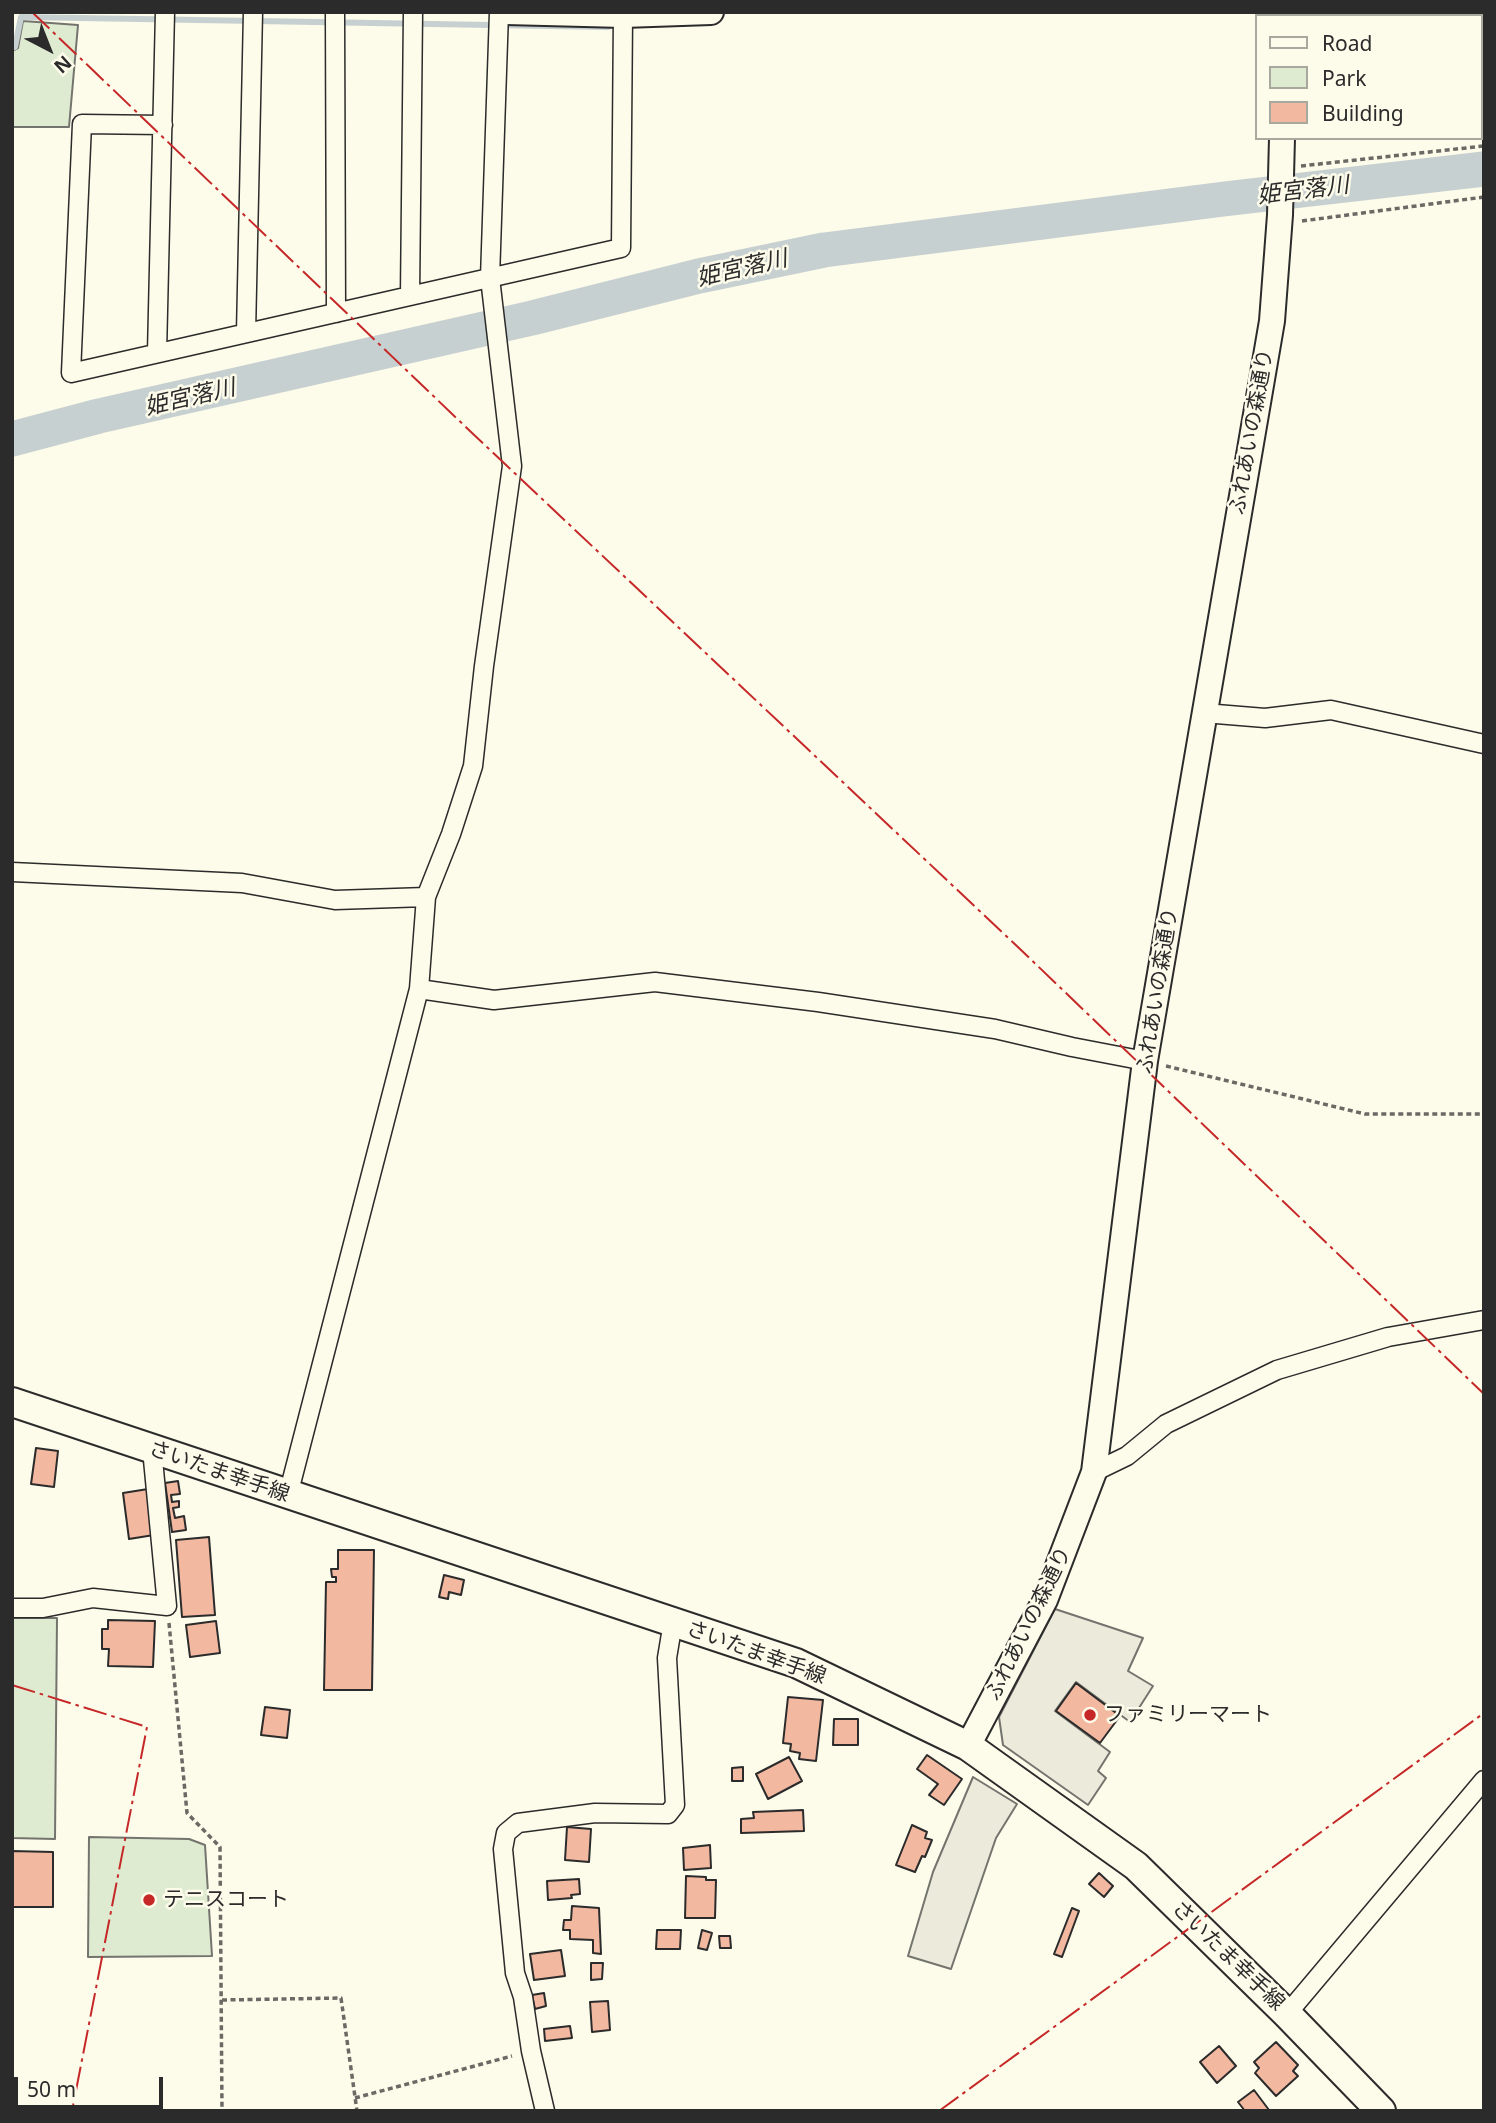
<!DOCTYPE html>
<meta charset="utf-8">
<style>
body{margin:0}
#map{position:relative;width:1496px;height:2123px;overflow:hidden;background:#fdfbea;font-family:"Noto Sans",sans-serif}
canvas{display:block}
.frame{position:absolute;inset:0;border:14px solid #2b2b2b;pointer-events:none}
.legend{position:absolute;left:1255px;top:14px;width:228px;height:126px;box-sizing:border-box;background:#fdfbea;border:2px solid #a9a89e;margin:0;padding:9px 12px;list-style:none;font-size:21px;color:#2b2b2b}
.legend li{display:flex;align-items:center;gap:14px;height:35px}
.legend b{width:35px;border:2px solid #a9a89e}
.north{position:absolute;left:14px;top:14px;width:70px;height:70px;-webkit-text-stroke:5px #fdfbea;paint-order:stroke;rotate:138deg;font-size:19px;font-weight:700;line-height:28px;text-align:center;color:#2b2b2b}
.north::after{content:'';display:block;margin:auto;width:24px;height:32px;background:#2b2b2b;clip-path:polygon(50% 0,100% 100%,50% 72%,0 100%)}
.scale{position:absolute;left:14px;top:2077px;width:149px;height:32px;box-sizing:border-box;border:4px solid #2b2b2b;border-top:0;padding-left:9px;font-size:21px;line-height:24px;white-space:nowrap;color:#2b2b2b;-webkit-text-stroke:5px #fdfbea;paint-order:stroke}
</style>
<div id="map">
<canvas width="1496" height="2123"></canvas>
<div class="frame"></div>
<ul class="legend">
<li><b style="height:9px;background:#fdfbea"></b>Road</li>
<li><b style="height:19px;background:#deebd1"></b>Park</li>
<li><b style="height:19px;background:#f2b8a0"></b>Building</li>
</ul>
<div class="north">N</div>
<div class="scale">50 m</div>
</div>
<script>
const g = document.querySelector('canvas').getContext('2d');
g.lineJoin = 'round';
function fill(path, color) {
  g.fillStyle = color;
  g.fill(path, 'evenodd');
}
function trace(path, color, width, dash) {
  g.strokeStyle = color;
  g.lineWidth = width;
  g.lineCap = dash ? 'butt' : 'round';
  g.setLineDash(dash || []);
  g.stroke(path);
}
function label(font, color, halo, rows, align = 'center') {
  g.font = font + ' "Noto Sans","Noto Sans JP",sans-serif';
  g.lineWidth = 5;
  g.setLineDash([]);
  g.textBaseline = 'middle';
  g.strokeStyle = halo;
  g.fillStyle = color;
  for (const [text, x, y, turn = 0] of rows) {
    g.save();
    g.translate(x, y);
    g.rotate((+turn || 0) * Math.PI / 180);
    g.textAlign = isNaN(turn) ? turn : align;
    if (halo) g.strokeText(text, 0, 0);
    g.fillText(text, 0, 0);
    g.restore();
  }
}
const green = new Path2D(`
 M23,21l55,4 -9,102h-57v-76l6,-3z
 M12,1618h45l-2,221 -43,-1z
 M89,1837l100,2 16,6 7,111 -124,1z`);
fill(green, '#deebd1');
trace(green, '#74746e', 2);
const parking = new Path2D(`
 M1055,1609l88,29 -15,33 25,15 -23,36 -54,-40 -21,29 55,41 -12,19 8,7 -18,27 -85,-60 -4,-28z
 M973,1777l44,27 -21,34 -45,131 -43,-13 25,-84z`);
fill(parking, '#eceadb');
trace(parking, '#74746e', 2);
trace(new Path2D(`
 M12,48l3,-1 6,-30 587,10`), '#c7d0d0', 6);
trace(new Path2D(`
 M12,439l87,-23 433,-98 167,-42 125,-26 400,-51 260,-30`), '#c7d0d0', 35);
const building = new Path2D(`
 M36,1448l22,3 -4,36 -23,-3z
 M178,1481l2,13 -9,1 1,7 7,-1v6l-6,1 2,10 9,-2 2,14 -14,2 -7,-49z
 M148,1489l6,46 -25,4 -6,-46z
 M209,1537l6,78 -33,2 -6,-77z
 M338,1550h36l-2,140h-48l2,-108h10v-5h-4l-1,-8h7z
 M444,1575l20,5 -3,15 -12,-3 -1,7 -9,-2z
 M108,1620l47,1 -2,46 -45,-1 1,-17h-7v-20h6z
 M216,1621l4,32 -30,4 -4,-32z
 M1076,1683l44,33 -20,27 -44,-32z
 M788,1697l35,3 -7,61 -17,-2 1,-6 -10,-2 1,-7 -8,-1z
 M265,1707l25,3 -3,28 -26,-3z
 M834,1719h24v26h-25z
 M927,1755l35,24 -18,26 -15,-10 9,-11 -21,-15z
 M789,1757l13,24 -34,18 -12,-25z
 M743,1767v14h-11v-13z
 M803,1810l1,21 -63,2v-14l13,-1 -1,-6z
 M912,1825l15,7 -2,6 7,2 -7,17 -3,-1 -7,16 -19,-7z
 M567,1827l24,2 -2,33 -24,-2z
 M710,1845l1,23 -27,2 -1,-22z
 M12,1851l41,1v55h-41z
 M1099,1873l14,13 -9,11 -15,-13z
 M686,1876l20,1v3h10l-1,38h-30z
 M579,1879l1,15 -9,1 1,3 -24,2 -1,-19z
 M572,1906l27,2 2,46 -8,-1v-13l-23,-1v-9h-7l1,-10h7z
 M1072,1908l7,3 -17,46 -8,-3z
 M657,1930h24l-1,19h-24z
 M702,1930l10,3 -5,17 -9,-2z
 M719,1936h11l1,12h-11z
 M561,1950l4,26 -31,4 -4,-26z
 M591,1963h12l-1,16 -11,1z
 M544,1993l2,13 -11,3 -3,-14z
 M608,2001l2,29 -18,2 -2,-30z
 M570,2026l2,12 -27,3 -1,-12z
 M1276,2042l22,23 -5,6 5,5 -22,20 -21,-23 4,-5 -5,-6z
 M1219,2046l17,20 -19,17 -17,-21z
 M1254,2090l15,20 -1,1h-23l-7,-9z`);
fill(building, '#f2b8a0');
trace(building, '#2b2b2b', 2);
const street = new Path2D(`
 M335,12l1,301
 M163,125l-81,-1 -11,249 550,-125 2,-233
 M410,296l3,-284
 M246,333l7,-321
 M157,353l8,-341
 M1204,713l61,5 66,-8 153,34
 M12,872l230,11 93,17 91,-3
 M419,989l75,11 161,-18 163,20 177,27 77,18 73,14
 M1094,1472l33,-16 39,-32 111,-54 111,-33 96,-17
 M288,1495l131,-506 7,-92 25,-63 22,-68 11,-100 28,-200 -22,-188 9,-266
 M12,1608h31l50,-10 74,8 -15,-157
 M1287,2014l197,-234
 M545,2111l-14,-60 -8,-54 -8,-24 -12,-124 3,-16 12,-10 77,-10 73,1 7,-9 -8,-147 6,-36`);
const secondary = new Path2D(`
 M506,12l117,3 88,-3
 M1275,12l1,4
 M968,1746l77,-146 49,-128 51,-411 127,-740 8,-106 2,-77`);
const primary = new Path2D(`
 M12,1402l784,261 172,83 168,120 151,148 94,97`);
trace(street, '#2b2b2b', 21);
trace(secondary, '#2b2b2b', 28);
trace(primary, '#2b2b2b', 32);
trace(new Path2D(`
 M1301,166l183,-20
 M1302,221l182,-24
 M1166,1066l199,48h119
 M169,1623l18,190 33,34 2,264
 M222,2000l119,-2 16,113
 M355,2098l157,-42`), '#6a6964', 3.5, [5, 3.5]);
trace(street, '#fdfbea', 18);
trace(secondary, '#fdfbea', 24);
trace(primary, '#fdfbea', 28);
trace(new Path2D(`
 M32,12l439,420 549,517 464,445
 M12,1685l135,42 -75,384
 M939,2111l545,-398`), '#c62828', 2, [24, 5, 3.5, 5]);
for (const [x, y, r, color] of [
 [1090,1715,7,"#c62828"],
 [149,1900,7,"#c62828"]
]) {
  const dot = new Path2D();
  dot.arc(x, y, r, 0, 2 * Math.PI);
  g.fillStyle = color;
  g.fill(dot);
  trace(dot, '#fdfbea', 2.5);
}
label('21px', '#2b2b2b', '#fdfbea', [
 ["ふれあいの森通り",1252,432,-80],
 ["ふれあいの森通り",1158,991,-81],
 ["さいたま幸手線",219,1472,19],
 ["ふれあいの森通り",1029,1624,-64],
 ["さいたま幸手線",756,1653,20],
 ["さいたま幸手線",1228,1956,44]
]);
label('21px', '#2b2b2b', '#fdfbea', [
 ["ファミリーマート",1104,1715],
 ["テニスコート",163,1900]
], 'left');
label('italic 23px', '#2b2b2b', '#fdfbea', [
 ["姫宮落川",1303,191,-7],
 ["姫宮落川",742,269,-13],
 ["姫宮落川",190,398,-13]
]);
</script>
